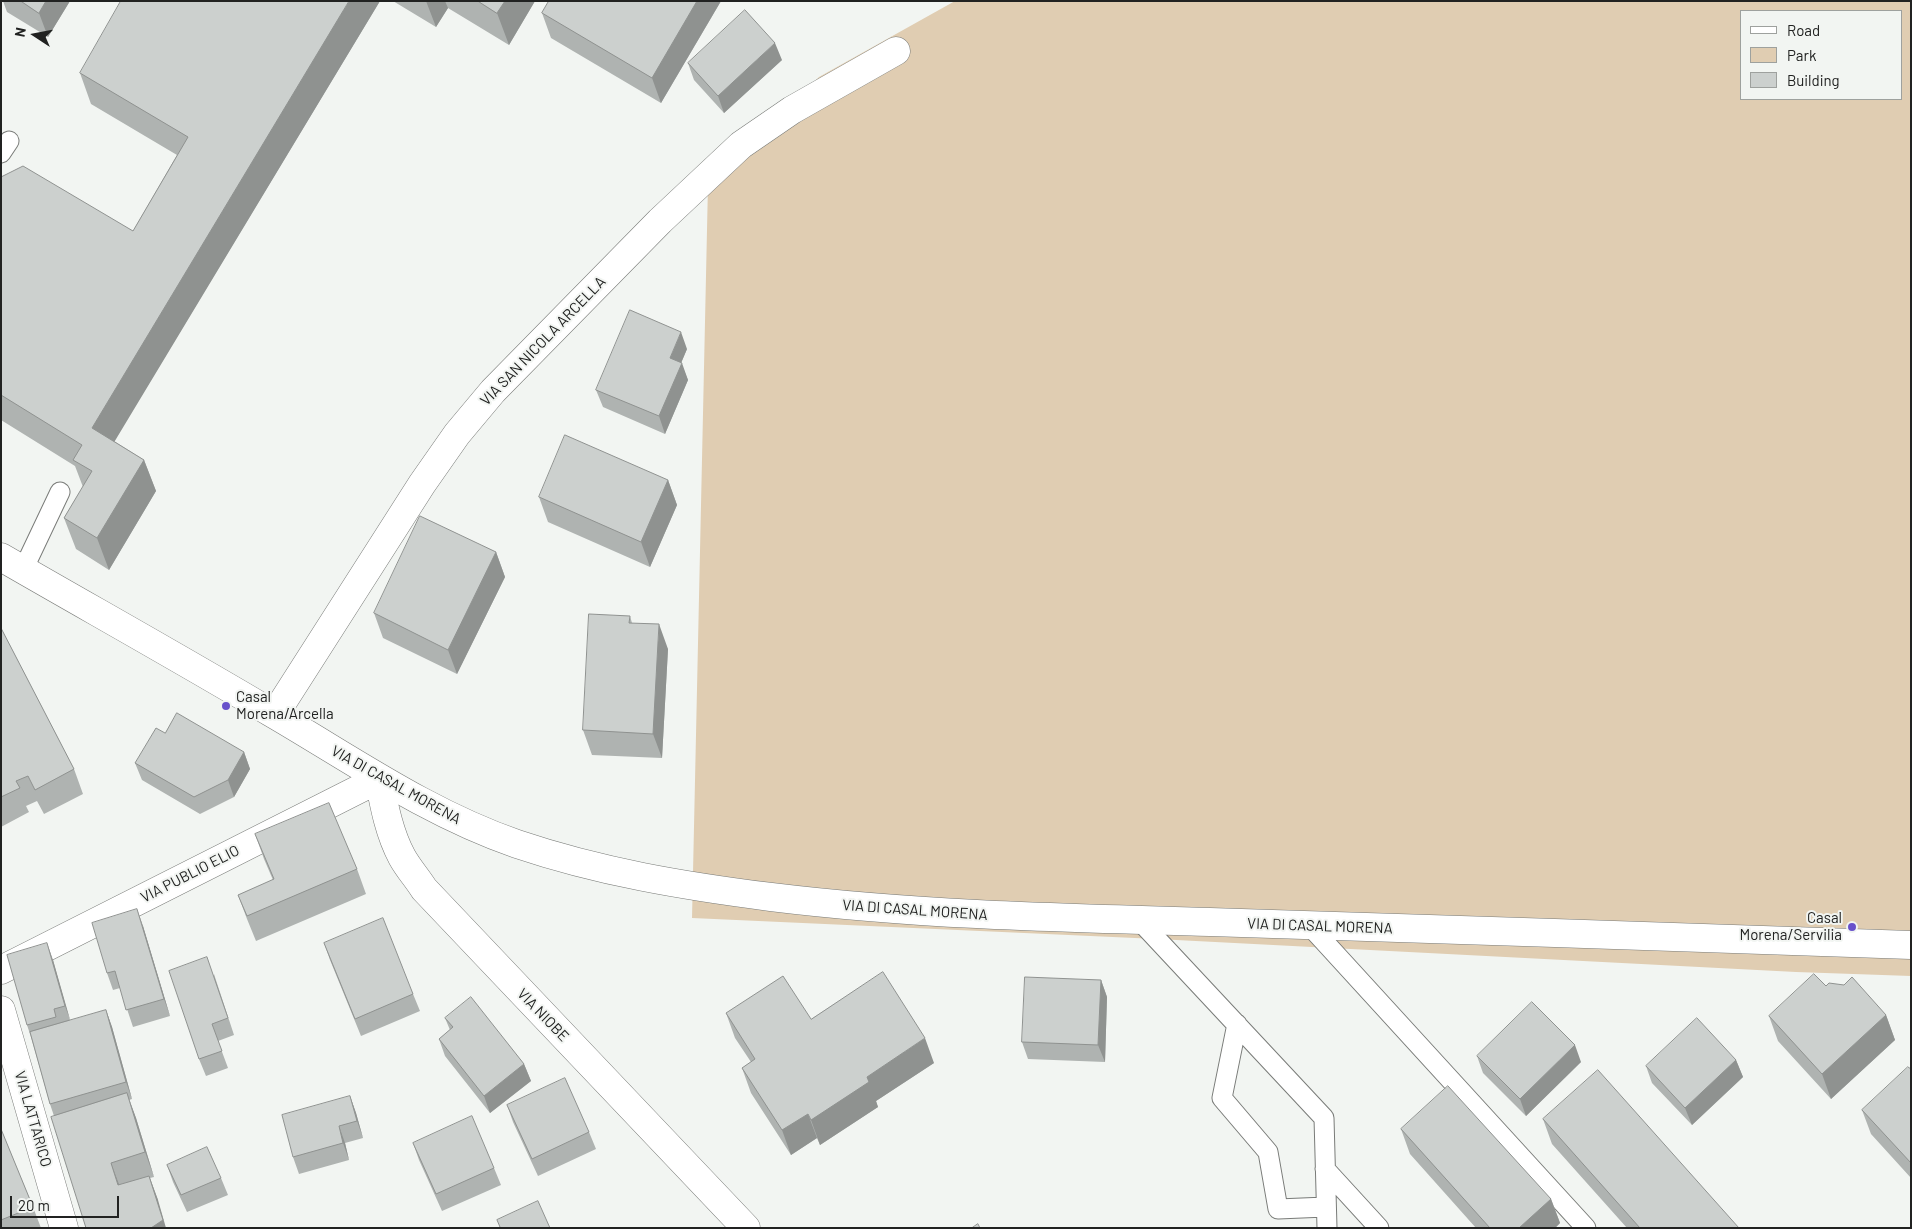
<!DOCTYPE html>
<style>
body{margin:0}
#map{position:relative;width:1912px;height:1229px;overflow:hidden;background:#f2f5f2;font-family:Barlow,sans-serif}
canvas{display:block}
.frame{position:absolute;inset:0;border:2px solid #212221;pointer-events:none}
.legend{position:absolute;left:1740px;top:10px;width:162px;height:90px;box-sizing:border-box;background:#f2f5f2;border:1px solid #9ea19e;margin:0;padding:6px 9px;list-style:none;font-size:15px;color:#212221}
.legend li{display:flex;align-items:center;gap:10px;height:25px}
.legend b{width:25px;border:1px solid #9ea19e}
.north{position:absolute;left:10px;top:10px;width:50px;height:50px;-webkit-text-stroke:4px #f2f5f2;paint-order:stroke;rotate:281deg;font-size:14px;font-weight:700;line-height:20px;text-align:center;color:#212221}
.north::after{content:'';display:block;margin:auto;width:18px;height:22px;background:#212221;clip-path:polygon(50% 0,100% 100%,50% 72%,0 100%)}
.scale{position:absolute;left:10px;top:1196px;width:109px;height:22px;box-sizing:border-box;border:2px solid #212221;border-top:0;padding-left:6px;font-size:15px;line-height:18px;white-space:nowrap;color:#212221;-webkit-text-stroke:4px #f2f5f2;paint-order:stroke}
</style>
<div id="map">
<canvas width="1912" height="1229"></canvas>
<div class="frame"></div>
<ul class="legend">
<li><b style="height:6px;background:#fff"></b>Road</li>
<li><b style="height:14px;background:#e0cdb2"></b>Park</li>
<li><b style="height:14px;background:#ccd0ce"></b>Building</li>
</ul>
<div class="north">N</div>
<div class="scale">20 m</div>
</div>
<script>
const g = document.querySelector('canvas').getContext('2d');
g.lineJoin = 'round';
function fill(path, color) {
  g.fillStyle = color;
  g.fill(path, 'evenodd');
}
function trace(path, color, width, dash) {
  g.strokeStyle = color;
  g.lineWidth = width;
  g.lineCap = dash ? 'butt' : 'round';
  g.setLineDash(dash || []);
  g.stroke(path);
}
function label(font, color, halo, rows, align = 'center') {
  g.font = font + ' Barlow,sans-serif';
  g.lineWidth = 4;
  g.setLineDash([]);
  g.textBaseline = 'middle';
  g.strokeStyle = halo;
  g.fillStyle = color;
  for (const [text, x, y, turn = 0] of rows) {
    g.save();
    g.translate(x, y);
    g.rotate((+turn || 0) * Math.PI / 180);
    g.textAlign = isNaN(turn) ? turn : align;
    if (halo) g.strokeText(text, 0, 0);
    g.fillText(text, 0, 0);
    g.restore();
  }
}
fill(new Path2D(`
 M955,1h956v975l-115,-4 -639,-33 -465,-21 16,-734 111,-107zM1741,11h160v88h-160z`), '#e0cdb2');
const lane = new Path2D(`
 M1,153l8,-12
 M23,570l37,-78
 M1139,920l185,198 3,110
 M1309,925l277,303
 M1237,1024l-15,74 46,54 10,57 48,-2
 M1325,1169l54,59`);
const street = new Path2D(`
 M275,714l147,-230 35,-50 36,-43 167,-170 81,-76 51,-35 104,-59
 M1,970l378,-191c5,26 10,54 23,78 6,11 15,21 22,32l322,339
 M1,1010l63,218`);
const secondary = new Path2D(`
 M1,557c90,52 180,102 269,155 81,47 157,101 247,132 83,28 167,42 254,53 146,18 292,21 439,25 234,7 467,15 701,23`);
trace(lane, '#797b78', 21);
trace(street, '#797b78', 29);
trace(secondary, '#797b78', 29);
trace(lane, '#fff', 19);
trace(street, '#fff', 28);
trace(secondary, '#fff', 28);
fill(new Path2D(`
 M3,1h67l-22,36 -41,-25z
 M380,1l-266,440 30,19 12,31 -47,79 -33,-21 -12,-31 19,-31 -8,-21 -74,-46v-243l132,54 44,-76 -86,-51 -11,-31z
 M393,1h142l-26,44 -61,-37 -12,19z
 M549,1h172l-60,102 -110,-65 -9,-25z
 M782,60l-58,53 -30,-33 -6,-17z
 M687,349l-6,14 7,17 -23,54 -62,-27 -7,-17z
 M668,480l9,25 -27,62 -102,-45 -9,-25z
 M496,552l9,25 -48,97 -74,-36 -9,-25z
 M630,616l2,7 36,26 -6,109 -70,-3 -9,-25z
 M1,628l73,141 9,25 -39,20 -7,-13 -11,5 3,6 -28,15z
 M165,733l79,19 6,17 -16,28 -34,17 -58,-34 -7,-17z
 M255,834l102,35 9,25 -110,47 -9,-22 -9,-24 35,-15 -9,-21z
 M143,926l27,90 -37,11 -13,-39 -7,2 -6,-17z
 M324,943l89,51 7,17 -59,25 -31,-76z
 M53,960l17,61 36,-11 6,17 20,72 -3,1 7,18 18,59 -4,1 8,22 -72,28 -32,-112 -4,-12 -19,-67 -4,-12z
 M214,974l20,61 -16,6 10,27 -22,8 -7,-17z
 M1101,980l6,17 -2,65 -77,-3 -6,-17z
 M1826,986l60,29 9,25 -64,59 -53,-58 -9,-25z
 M726,1013l85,6 123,44 -58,38 2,6 -58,38 -3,-7 -26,17 -40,-62 -9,-25 9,-6 -16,-24z
 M445,1018l79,46 7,17 -41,32 -45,-57 -6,-17 11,-9z
 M1477,1056l104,6 -55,54 -43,-43z
 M1736,1060l7,17 -51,48 -40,-42 -6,-17z
 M1911,1069v109l-40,-44 -9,-24z
 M350,1096l6,17 7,25 -18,5 4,17 -50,14 -6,-17z
 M507,1105l82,27 7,17 -58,27 -25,-54z
 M1543,1119l196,109h-112l-75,-84z
 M1,1129l32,78 8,21h-40z
 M1401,1129l150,70 9,24 -5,5h-79l-66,-74z
 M413,1143l81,25 7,17 -59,26 -23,-51z
 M167,1165l54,13 7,17 -41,17 -14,-30z`), '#afb3b1');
fill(new Path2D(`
 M46,1h24l-22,36 -9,-24z
 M349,1h31l-276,458 -12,-31z
 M426,1h19l3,7 -12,19z
 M505,1h30l-26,44 -12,-32z
 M697,1h24l-60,102 -9,-25z
 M775,43l7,17 -58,53 -6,-17z
 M681,332l6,17 -11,26 -6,-17z
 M682,363l6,17 -23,54 -6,-18z
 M144,460l12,31 -47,79 -12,-32z
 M668,480l9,25 -27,62 -9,-25z
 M496,552l9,25 -48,97 -9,-24z
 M659,624l9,25 -6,109 -9,-24z
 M244,752l6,17 -16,28 -6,-17z
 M137,909l6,17 27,90 -6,-17z
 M47,943l6,17 18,63 -6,-17z
 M1101,980l6,17 -2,65 -7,-17z
 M106,1010l6,17 20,72 -6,-17z
 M1886,1015l9,25 -64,59 -9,-25z
 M925,1038l9,25 -58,38 2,6 -58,38 -9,-25 56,-43z
 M1575,1045l6,17 -55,54 -6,-17z
 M1736,1060l7,17 -51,48 -7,-17z
 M524,1064l7,17 -41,32 -6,-17z
 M127,1093l9,25 18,59 -9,-25z
 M350,1096l6,17 7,25 -6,-17z
 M808,1114l9,24 -26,17 -9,-25z
 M339,1126l6,17 4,17 -6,-17z
 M111,1163l9,24 -2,-2z
 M149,1176l9,24 8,28h-15z
 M1551,1199l9,24 -5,5h-36z`), '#8f9290');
const building = new Path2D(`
 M21,1h25l-7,12z
 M121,1h228l-257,427 52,32 -47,78 -33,-20 28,-47 -19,-11 9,-15 -81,-50v-218l22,-11 110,65 55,-94 -108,-64z
 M478,1h27l-8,12z
 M549,1h148l-45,77 -110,-65z
 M745,10l30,33 -57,53 -30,-33z
 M630,310l51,22 -11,26 12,5 -23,53 -63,-26z
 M565,435l103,45 -27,62 -102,-45z
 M420,516l76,36 -48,98 -74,-37z
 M589,614l41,2 -1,7 30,1 -6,110 -70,-4z
 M1,628l73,141 -39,21 -7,-14 -12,5 4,7 -19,9z
 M177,713l67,39 -16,28 -34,17 -59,-34 21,-35 9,5z
 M329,803l28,66 -110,47 -9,-21 36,-16 -19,-45z
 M137,909l27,90 -38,11 -11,-39 -8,2 -15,-50z
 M383,918l30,76 -58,25 -31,-76z
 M47,943l18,63 -11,3 2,8 -29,8 -20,-70z
 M207,957l21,61 -16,6 10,27 -23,8 -30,-88z
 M883,972l42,66 -58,39 2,5 -58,38 -3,-6 -26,16 -40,-62 13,-9 -29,-46 57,-37 28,43z
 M1814,974l12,12 3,-3 15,2 8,-8 34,38 -64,59 -53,-58z
 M1025,977l76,3 -3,65 -76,-3z
 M471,997l53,67 -40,32 -45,-57 14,-12 -8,-9z
 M1532,1002l43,43 -55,54 -43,-43z
 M106,1010l20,72 -76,22 -20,-72z
 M1697,1018l39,42 -51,48 -39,-42z
 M1908,1067l3,2v94l-49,-53z
 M1598,1070l141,158h-99l-97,-109z
 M565,1078l24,54 -57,27 -25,-54z
 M1448,1086l103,113 -32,29h-29l-89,-99z
 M127,1093l18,59 -34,11 7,22 31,-9 14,44 -12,8h-65l-35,-111z
 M350,1096l7,25 -18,5 4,17 -50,14 -11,-42z
 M472,1116l22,52 -58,26 -23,-51z
 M1,1129l32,78 -32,13z
 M207,1147l14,31 -40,17 -14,-30z
 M538,1201l12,27h-52l2,-1 -3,-7z
 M978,1224l2,4h-8z`);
fill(building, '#ccd0ce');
trace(building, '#8f9290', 1);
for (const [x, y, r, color] of [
 [226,706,5,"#6851cb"],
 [1852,927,5,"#6851cb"]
]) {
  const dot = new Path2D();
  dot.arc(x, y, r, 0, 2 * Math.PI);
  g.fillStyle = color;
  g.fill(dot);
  trace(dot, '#f2f5f2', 2);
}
label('15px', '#212221', '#f2f5f2', [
 ["VIA SAN NICOLA ARCELLA",543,341,-46],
 ["VIA DI CASAL MORENA",396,785,29],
 ["VIA PUBLIO ELIO",190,874,-27],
 ["VIA DI CASAL MORENA",915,910,4],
 ["VIA DI CASAL MORENA",1320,926,2],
 ["VIA NIOBE",543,1015,46],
 ["VIA LATTARICO",33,1119,74]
]);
label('15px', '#212221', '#f2f5f2', [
 ["Casal",236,697],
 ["Morena/Arcella",236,714],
 ["Casal",1842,918,"right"],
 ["Morena/Servilia",1842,935,"right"]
], 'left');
</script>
